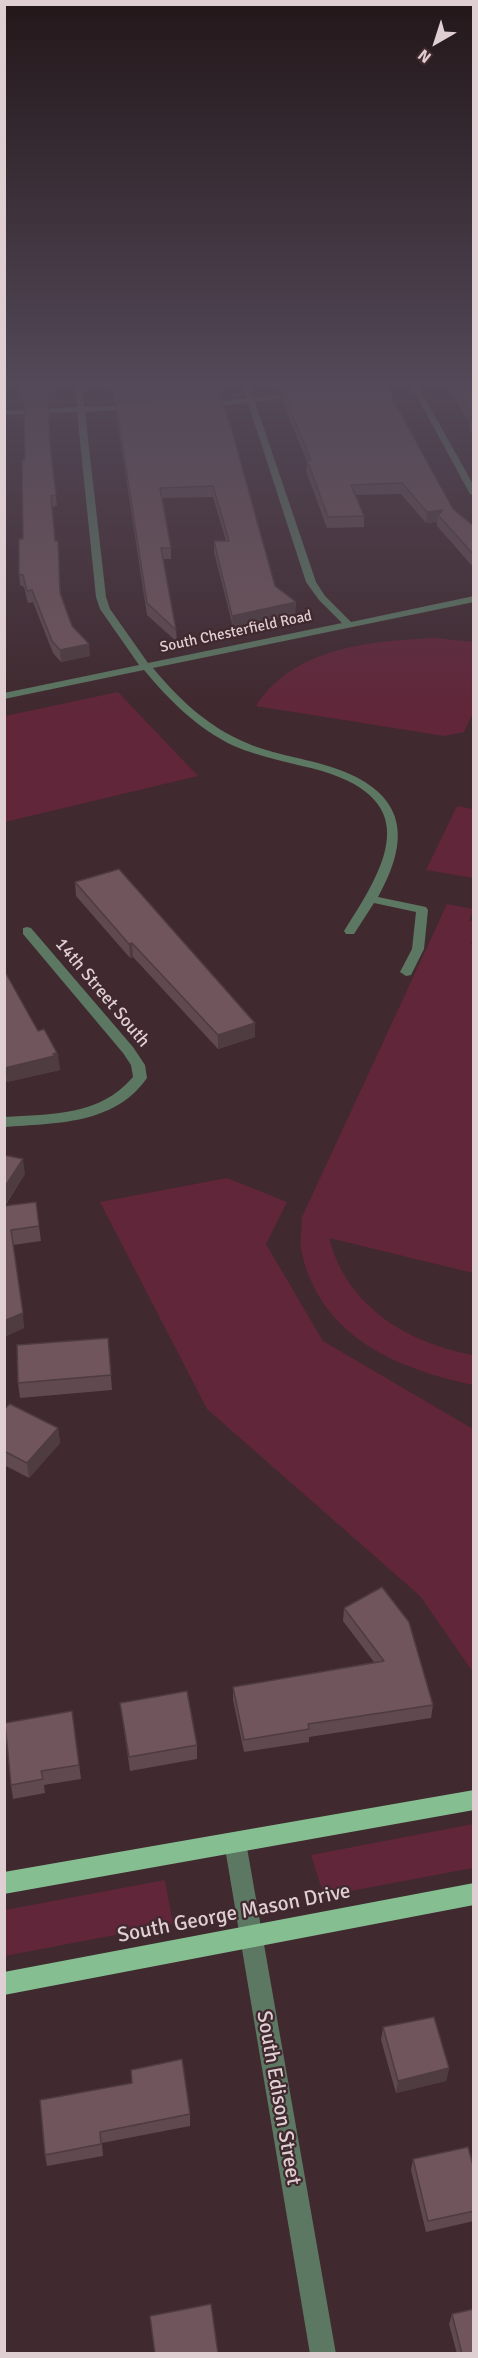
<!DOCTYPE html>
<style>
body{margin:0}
#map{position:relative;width:478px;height:2358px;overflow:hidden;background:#40292f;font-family:Signika,sans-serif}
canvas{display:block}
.frame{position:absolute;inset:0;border:6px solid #dfcfd3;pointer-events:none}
.north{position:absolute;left:406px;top:12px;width:60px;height:60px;-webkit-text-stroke:4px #40292f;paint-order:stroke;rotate:219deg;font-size:16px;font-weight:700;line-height:24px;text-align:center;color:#dfcfd3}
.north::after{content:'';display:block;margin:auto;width:21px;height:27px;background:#dfcfd3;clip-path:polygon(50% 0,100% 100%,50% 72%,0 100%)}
</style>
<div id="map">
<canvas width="478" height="2358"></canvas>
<div class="frame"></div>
<div class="north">N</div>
</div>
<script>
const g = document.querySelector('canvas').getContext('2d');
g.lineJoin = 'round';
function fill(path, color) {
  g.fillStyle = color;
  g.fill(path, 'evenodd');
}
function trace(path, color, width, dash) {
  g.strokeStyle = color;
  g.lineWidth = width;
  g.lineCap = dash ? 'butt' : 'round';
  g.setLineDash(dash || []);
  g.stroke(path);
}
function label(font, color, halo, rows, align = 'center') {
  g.font = font + ' Signika,sans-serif';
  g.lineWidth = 4.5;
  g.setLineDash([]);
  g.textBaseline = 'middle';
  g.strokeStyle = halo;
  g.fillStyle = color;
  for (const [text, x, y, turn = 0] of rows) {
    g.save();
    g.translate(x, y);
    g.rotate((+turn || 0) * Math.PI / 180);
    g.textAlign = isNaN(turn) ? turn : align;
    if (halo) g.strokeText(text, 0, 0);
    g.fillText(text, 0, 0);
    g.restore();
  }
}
fill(new Path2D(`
 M436,638l37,4v71l-9,19 -20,4 -188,-30c38,-60 117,-65 180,-68z
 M118,692l80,84 -193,46v-106z
 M457,806l16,3v69l-47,-8z
 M447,904l26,5 -4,12 4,-1v21l-3,2 4,1 -1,329 -144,-35c18,69 79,105 144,117v30c-75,-16 -151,-47 -171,-131 -3,-11 0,-25 0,-37z
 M227,1178l60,24 -21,42 57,97 150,88v243l-53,-76 -213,-187 -107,-207z
 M473,1824v44l-149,28 -13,-41z
 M165,1880l8,44 -168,32v-46z`), '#612639');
fill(new Path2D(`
 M74,384h8l2,23 52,-2 4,2 -4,2 -51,3 21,185 4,12 38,54 194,-40 -23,-23 -13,-18 -58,-179 -46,4 -4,-2 49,-7 -4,-14h7l4,14 47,-5 4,2 -50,7 61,180 9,14 26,26 123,-26v6l-321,66c24,29 52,56 87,72 33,16 71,18 105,32 63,26 64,70 33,125l48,10 2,3 -4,39 -13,26 -5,1 -6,-4 12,-23 4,-37 -42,-9 -20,31h-8l-2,-3c42,-65 80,-129 -22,-160 -29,-8 -60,-13 -88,-25 -36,-17 -65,-46 -90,-76l-140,29v-6l135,-28 -39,-56 -4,-12 -19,-185 -73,3v-4l73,-4z
 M410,384h7l57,102v10l-4,-2z
 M27,927l4,1 102,119 12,18 2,13c-33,47 -91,45 -143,49v-10c48,-3 96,-1 129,-40l-2,-12 -8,-12 -100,-119v-6z
 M235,1832l8,3 3,7 90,512h-26l-86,-512 3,-7z`), '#5c7762');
fill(new Path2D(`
 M474,1790v20l-470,84v-22z
 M474,1883v22l-470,90v-23z`), '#85be91');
fill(new Path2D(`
 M48,384l2,56 7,66 -5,1 9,87 11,32 18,30 -29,6 -8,-9 -20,-51 -5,1 -4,-16 -4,-2 -1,-11 4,-35 2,-79 -1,-59 -4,1 -1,-11z
 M111,384h106l1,12 57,190 21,16 -1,12 -62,13 -19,-75v-11h12l-13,-44 -51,1 9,50v11h-8l13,71 1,12 -30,-27 -31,-203v-8h-2z
 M276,384h110l7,16 60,109 21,17v42l-37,-42v-4l-11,1 -25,-29 -46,1 9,21v11l-37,1 -21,-57 1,-9 -25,-62v-10l-4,1z
 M446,384h28v52l-5,-8v-9h-2z
 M75,882l180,155 -37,12 -85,-92 -3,1 -54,-62z
 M4,970l34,61 19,22 3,17 -53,12 -3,-4z
 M4,1155l21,19 -20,32 34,20 2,15 -28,4 11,83 -20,9z
 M108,1338l4,52 -92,8 -2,-15z
 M4,1409l54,19 2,15 -31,35 -25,-13z
 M344,1608l89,97 -2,13 -122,19v5l-65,10 -11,-52v-13l141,-25 -31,-41z
 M120,1703l77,42v14l-67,12 -8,-54z
 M72,1711l9,68 -37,6 1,8 -32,6 -2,-14z
 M383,2027l66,41 -3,13 -50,12 -15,-53z
 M40,2100l150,14v12l-88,17 1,13 -56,10 -2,-11z
 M413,2159l61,10v52l-48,11 -15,-62z
 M452,2314l22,40h-17l-8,-30z`), '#60494f');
fill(new Path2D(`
 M279,384h42l-43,7z
 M443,510l-5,5 -1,7 -11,1 1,-11z
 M296,602l-1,12 -62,13 -1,-11z
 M89,644l1,12 -29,6 -1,-12z
 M132,943l1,14 -3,1 -1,-14z
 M255,1023v14l-37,12v-14z
 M57,1053v2h1l2,15 -53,12 -2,-14z
 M23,1159l2,15 -21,32v-18z
 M23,1313l1,15 -20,9v-16z
 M58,1428l2,15 -31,35 -2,-15z
 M449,2068l-3,13 -50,12 2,-12z`), '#4e3c40');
const building = new Path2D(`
 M19,384h29l1,13 -25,1v-7h-5z
 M112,384h105l1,4 -104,6z
 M309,384h77l7,16 60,109 21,17v29l-36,-40 5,-5 -16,2 -25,-29 -51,2 13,31 -36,1 -21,-57h4l-29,-70z
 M453,384h21v24h-6z
 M220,396l11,31 44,159 21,16 -64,14 -18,-75h15l-16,-55 -53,2 11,60h-10l15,82 -29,-27 -31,-200z
 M24,406h25v28l7,61 -5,1 4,45h3l2,52 12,33 17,18 -29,6 -8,-9 -20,-51 -5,1 -4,-16 -4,-1v-35h4l-1,-79h3z
 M469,417h5v7z
 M119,869l136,154 -37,12 -86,-92 -3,1 -54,-62z
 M4,970l34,61 6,-2 13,24 -4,1 5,1 -53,13z
 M4,1155l19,4 -19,29z
 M36,1202l3,24 -28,4 12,83 -19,8v-115z
 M108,1338l3,37 -93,8 -1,-38z
 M10,1404l48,24 -31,35 -23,-12v-42z
 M382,1587l27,35 24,83 -125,19 1,5 -65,11 -11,-53 151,-26 -40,-53z
 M187,1691l10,54 -68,12 -9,-54z
 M72,1711l7,54 -38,6 2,8 -32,6 -6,-62z
 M434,2017l15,51 -51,13 -15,-54z
 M182,2059l8,55 -90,18 1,12 -56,11 -5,-55 92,-17 -1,-13z
 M468,2147l6,22v42l-46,10 -15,-62z
 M211,2304l7,50h-63l-5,-38z
 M474,2309v45h-12l-10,-40z`);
fill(building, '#70555c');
trace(building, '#4e3c40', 1.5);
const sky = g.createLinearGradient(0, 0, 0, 714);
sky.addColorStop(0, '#23171a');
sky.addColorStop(0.54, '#534958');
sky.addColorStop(1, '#53495800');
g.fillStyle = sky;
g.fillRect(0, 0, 478, 714);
label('15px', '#dfcfd3', '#40292f', [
 ["South Chesterfield Road",236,632,-12]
]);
label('18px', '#dfcfd3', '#40292f', [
 ["14th Street South",102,993,50]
]);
label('21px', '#dfcfd3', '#40292f', [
 ["South George Mason Drive",234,1914,-11],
 ["South Edison Street",278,2098,80]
]);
</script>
